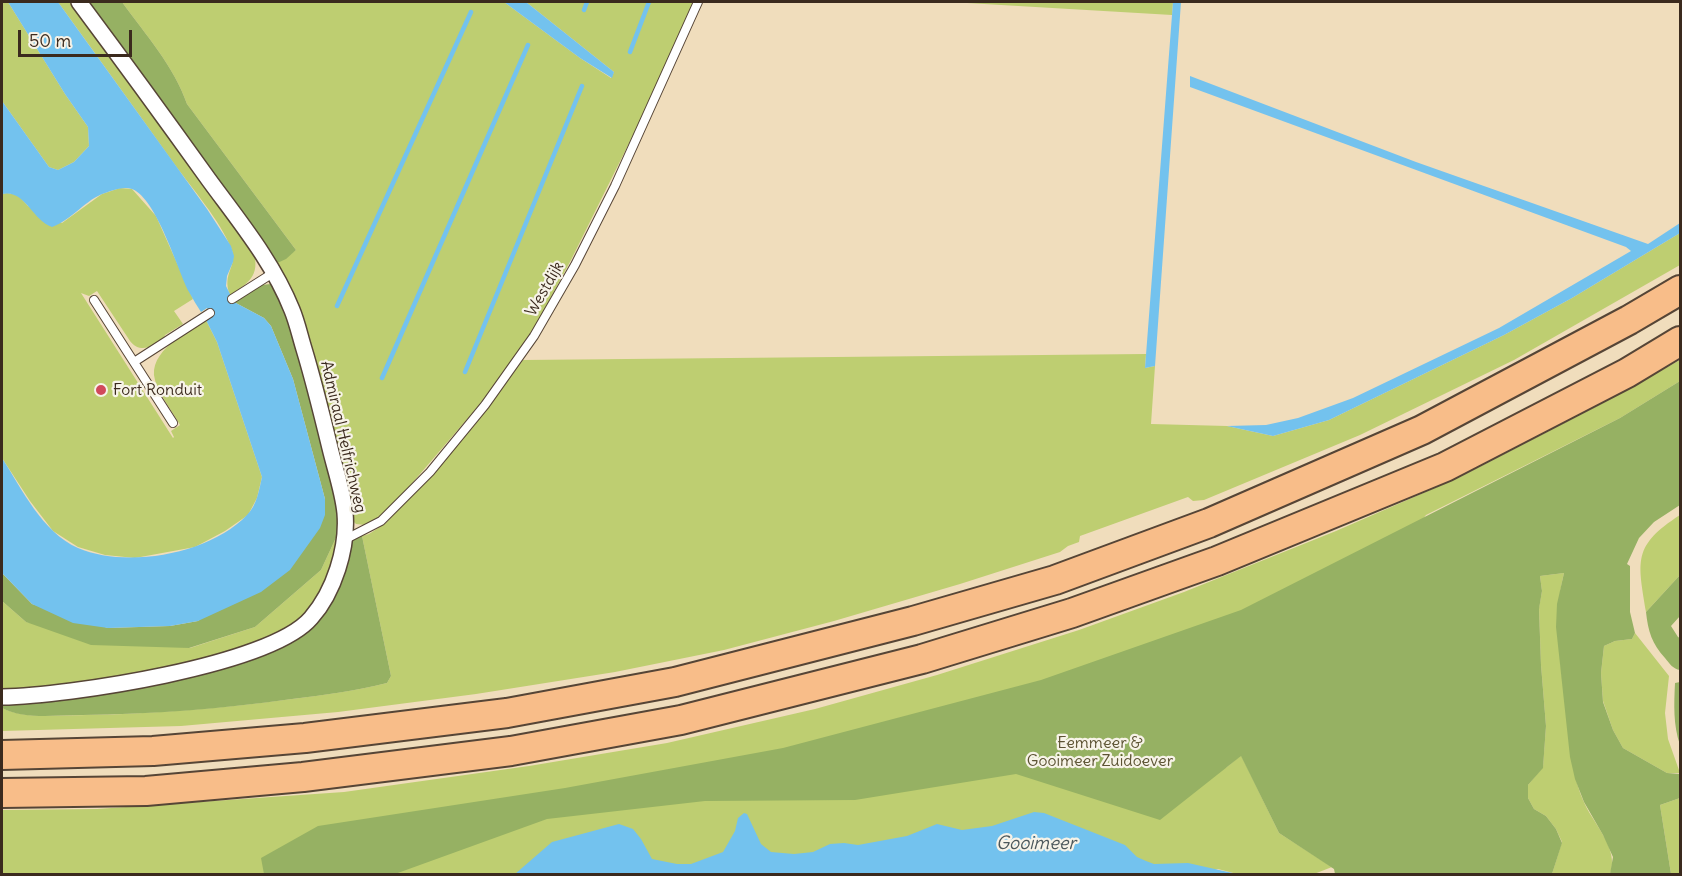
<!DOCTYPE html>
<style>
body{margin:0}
#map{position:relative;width:1682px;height:876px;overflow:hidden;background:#f0ddbc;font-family:Delius,sans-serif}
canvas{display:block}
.frame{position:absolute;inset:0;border:3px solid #3b2a1e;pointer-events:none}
.scale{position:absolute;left:18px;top:30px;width:114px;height:27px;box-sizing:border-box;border:3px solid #3b2a1e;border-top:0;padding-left:8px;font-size:18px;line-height:21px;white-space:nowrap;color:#3b2a1e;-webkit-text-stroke:4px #f7f3e8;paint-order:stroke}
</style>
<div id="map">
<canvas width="1682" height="876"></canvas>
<div class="frame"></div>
<div class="scale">50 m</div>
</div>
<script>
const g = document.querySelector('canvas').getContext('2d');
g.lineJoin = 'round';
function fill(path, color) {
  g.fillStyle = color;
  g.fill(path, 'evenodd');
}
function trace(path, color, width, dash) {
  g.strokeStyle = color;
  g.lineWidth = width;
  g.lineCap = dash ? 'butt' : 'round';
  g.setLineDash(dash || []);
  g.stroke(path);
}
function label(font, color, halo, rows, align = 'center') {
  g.font = font + ' Delius,sans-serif';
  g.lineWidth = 4.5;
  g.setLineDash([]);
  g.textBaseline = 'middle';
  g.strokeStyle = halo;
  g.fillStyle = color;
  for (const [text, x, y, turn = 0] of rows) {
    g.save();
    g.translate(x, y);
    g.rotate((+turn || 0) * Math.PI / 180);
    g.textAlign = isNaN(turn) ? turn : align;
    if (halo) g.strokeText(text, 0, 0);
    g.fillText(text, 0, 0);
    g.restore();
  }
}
fill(new Path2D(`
 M2,2h6l57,92 23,33 1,19 -15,16 -16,8 -9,-3 -47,-66z
 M58,2h15l179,244c9,28 0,35 -22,49 -9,-22 9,-29 1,-47 -10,-26 -39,-60 -56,-83 -39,-55 -78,-109 -117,-163z
 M122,2h382l76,56 31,20 3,-6 -88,-70h168l-45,101 -78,157 -42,78 -49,66 -78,91 -27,25 -10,5 -9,-1 -5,-5 -78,-254 23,-15 -109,-146c-13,-38 -42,-70 -65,-102z
 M950,2h223l-1,13z
 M120,188l12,1 24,27 37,83 -19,12 9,13 -18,11 -3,8c-12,4 -23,10 -32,-2l-33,-50 -8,5 -8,-3 92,145 1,-1 -3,-6 9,-6c-7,-13 -22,-32 -25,-45 -8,-28 33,-49 51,-60l11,22 45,135 -5,21 -9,17 -23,16 -30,16 -60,11 -30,-3 -27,-8 -25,-16 -23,-30 -28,-43v-264l5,-1 11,2 10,11 34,17 40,-29z
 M1680,233v32l-166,95 -154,75 -156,65 -11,1 -5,-4 -108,39 -1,6 -11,4 -8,6 -100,32 -126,37 -110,29 -109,22 -139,22 -138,18 -157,14 -179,5v-23c25,12 57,7 85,7 69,-1 137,-7 205,-16 31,-4 64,-8 95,-16l4,-7 -29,-140 7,-2 17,-11 88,-97 49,-66 623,-6 -1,14 10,-2 -4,58 76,2 46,10 56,-16 175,-85 68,-37z
 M1680,360v21l-60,37 -194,97 -200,253 15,-13 38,78 53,34 -18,7h-77l-19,-5 -21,5h-1195v-64l95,-1 247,-17 185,-26 138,-23 148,-34 122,-34 142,-45 105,-38 152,-61 124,-54 141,-73z
 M1680,515v60l-34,37c-8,-51 -14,-66 34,-97z
 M340,529l-11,47 -14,30 -36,30 -64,22 -106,24 -107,10v-91l24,21 164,26 65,-21 66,-57z
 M1564,573c-11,42 -4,90 2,132 4,33 4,64 17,95 9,23 37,48 27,74h-58l10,-32 -6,-13 -10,-13 -12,-7 -6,-11v-13l15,-18 3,-41 -5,-61 -2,-57 3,-17 -2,-15z
 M1635,633l34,43 -4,37 3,26 12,34h-13l-44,-25 -10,-18 -10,-29 -2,-28 3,-27 11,-5 17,-2z
 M1680,798v76h-9l-11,-69z`), '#bece71');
fill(new Path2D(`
 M84,2h38c23,32 52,64 65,102l109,146 -10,9 -13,6z
 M271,284l7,6 6,10 57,210 -1,19 -19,41 -66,57 -66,21 -98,-3 -65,-23 -24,-21v-28l30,31 76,24 62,-2 28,-5 127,-122 -32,-120 -22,-53 -7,-8 -30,-16 27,-17z
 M1680,381v124l-26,17 -15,16 -12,26 3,2v46l5,21 -3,6 -17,2 -11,5 -3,27 2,29 10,28 10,18 44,25 13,1v24l-20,7 11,69h-61l3,-17 -10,-22 -19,-33 -9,-23 -5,-22 -14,-130 1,-23 7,-31 -24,3 2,15 -3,18 2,56 5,61 -3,42 -15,17v13l6,11 12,7 10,13 6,14 -10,31h-217l-1,-5 -55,-36 -38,-77 -81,64 -144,-46 -161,26 -150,1 -158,18 -152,55h-131l-3,-16 57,-32 247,-38 218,-40 258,-68 200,-70 379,-192z
 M359,535l3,1 29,140 -4,7c-31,8 -63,12 -95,16 -70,10 -139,15 -210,16 -26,0 -57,5 -80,-7v-7l110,-11 191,-58 44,-88z
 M1680,575v41l-9,10 7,11 2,1v32c-7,-1 -10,-6 -15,-12 -13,-14 -17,-27 -19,-46z
 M1680,682v63c-7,-20 -6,-41 -5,-62z`), '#96b163');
fill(new Path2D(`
 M8,2h50l149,207 24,37 3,10 -1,6 -6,14 -1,10 8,16 30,16 7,8 22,53 32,120v16l-5,13 -30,42 -29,22 -63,29 -28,5 -62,2 -35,-5 -41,-19 -30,-31v-115c20,31 40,74 76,90 49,21 132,6 169,-33 10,-10 12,-25 15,-38l-45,-135 -11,-22 6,-4 -5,-8 -6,4c-4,-6 -8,-13 -12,-20 -12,-23 -32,-93 -57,-103 -8,-3 -19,1 -27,4 -19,6 -33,27 -53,34 -20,-7 -27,-38 -50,-33v-93l47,66 9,3 16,-8 15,-16 -1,-19 -23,-33z
 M504,2h22l88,70 -2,6 -32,-20z
 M1173,2h8l-26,364 -10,2z
 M1190,76l226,86 232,82 32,-21v10l-108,65 -68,37 -175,85 -56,16 -46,-10 39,-1 32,-7 55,-20 146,-70 132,-77 -5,-4 -436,-160z
 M1034,812l10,1 81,32 12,12 9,4 8,3 34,-1 49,11h-722l37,-32 67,-18 14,5 8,10 11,20 25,5h14l32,-12 12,-21 3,-13 6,-5 3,1 14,30 10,8 23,2 19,-2 17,-8 14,-1 14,2 49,-9 30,-12 25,6 30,-4z`), '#73c2ee');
trace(new Path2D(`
 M584,10l3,-8
 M630,52l19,-50
 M337,306l134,-294
 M465,372l117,-286
 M382,378l146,-333`), '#73c2ee', 4.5);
const service = new Path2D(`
 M232,299l41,-26
 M94,300l79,123
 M134,362l76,-49
 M346,539l35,-18 49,-49 55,-67 49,-69 41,-71 40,-79 83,-184`);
const minor = new Path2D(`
 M2,697c64,-1 268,-31 309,-79 23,-26 37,-70 34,-105 -2,-21 -10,-44 -15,-65 -8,-33 -16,-66 -26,-99 -4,-13 -7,-27 -12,-39 -19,-48 -53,-89 -83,-130 -43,-60 -86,-119 -130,-178`);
const motorway = new Path2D(`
 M2,755l151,-4 152,-13 202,-25 168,-31 238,-61 142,-41 154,-57 213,-93 207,-110 51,-30
 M2,793l144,-2 157,-14 208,-26 170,-31 241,-61 150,-46 145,-52 228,-94 182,-94 53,-32`);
trace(service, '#564536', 10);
trace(minor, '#564536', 18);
trace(motorway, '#564536', 32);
trace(service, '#fff', 8);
trace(minor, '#fff', 15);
trace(motorway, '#f8bd89', 28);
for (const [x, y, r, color] of [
 [101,390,6,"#d1495b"]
]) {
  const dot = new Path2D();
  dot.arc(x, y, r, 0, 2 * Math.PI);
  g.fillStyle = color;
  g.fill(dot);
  trace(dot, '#f7f3e8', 2);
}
label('16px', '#3b2a1e', '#f7f3e8', [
 ["Westdijk",545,289,-60],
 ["Admiraal Helfrichweg",343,437,77]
]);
label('16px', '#3b2a1e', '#f7f3e8', [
 ["Fort Ronduit",113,390]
], 'left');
label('16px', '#5c5333', '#f7f3e8', [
 ["Eemmeer &",1100,743],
 ["Gooimeer Zuidoever",1100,761]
]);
label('italic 18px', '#4c585c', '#f7f3e8', [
 ["Gooimeer",1036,844]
]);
</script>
